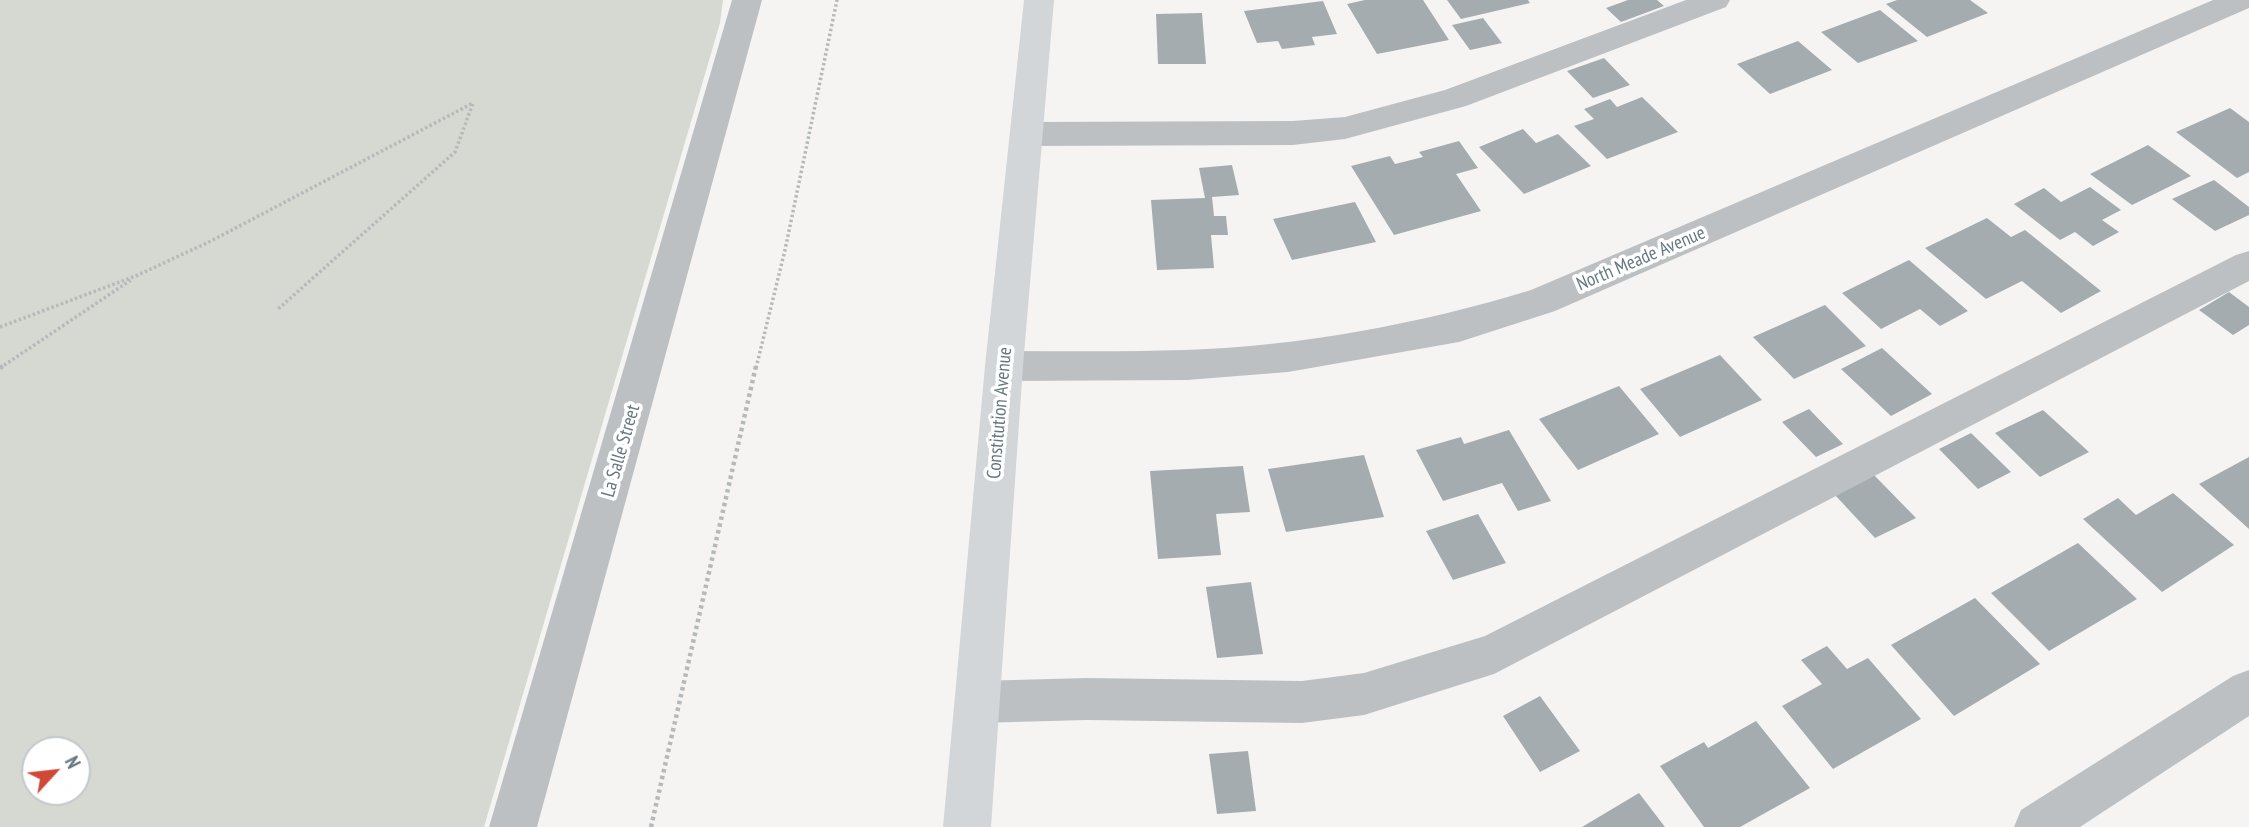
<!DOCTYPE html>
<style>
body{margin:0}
#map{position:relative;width:2249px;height:827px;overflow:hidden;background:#f5f4f2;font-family:"PT Sans Narrow",sans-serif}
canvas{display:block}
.north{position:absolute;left:21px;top:736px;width:70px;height:70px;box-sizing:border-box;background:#fff;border:2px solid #c2c9cc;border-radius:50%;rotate:63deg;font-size:19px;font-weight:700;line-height:28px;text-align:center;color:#67777f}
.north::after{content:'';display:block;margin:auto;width:24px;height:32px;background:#cf4937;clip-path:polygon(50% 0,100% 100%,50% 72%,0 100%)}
</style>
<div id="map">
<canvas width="2249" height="827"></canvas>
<div class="north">N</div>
</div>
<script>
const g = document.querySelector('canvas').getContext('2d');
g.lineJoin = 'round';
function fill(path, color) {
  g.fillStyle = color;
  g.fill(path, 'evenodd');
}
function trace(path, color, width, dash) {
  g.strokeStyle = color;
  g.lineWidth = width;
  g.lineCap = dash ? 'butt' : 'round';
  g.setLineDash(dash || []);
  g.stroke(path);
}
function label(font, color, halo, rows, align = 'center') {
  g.font = font + ' "PT Sans Narrow",sans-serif';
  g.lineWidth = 7;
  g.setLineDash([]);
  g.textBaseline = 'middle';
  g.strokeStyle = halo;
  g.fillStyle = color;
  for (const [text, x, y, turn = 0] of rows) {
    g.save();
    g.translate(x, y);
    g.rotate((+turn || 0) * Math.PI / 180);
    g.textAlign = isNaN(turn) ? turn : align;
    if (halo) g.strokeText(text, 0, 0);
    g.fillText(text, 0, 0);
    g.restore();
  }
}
fill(new Path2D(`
 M0,0h723l-3,23 -236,804h-484zM77,750v42h-42v-42z`), '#d5d9d1');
fill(new Path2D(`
 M1365,0h58l26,40 -72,14 -30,-50z
 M1447,0h81l2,3 -69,16z
 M1628,0h29l7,6 -43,16 -15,-14z
 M1897,0h73l18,13 -61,24 -41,-33z
 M1323,1l14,33 -25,3 3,8 -33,4 -4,-8 -21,2 -13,-32z
 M1880,10l38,31 -60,22 -37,-31z
 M1202,13l4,51h-48l-2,-50z
 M1483,18l19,25 -32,7 -18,-25z
 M1798,41l34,29 -62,24 -33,-30z
 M1604,58l26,27 -37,13 -26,-27z
 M1642,97l36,35 -71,27 -33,-33 20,-7 -10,-10 26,-10 7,8z
 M2230,108l19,14v50l-12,6 -61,-46z
 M1523,129l13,14 22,-9 33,32 -67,28 -45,-47z
 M1459,141l19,27 -22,6 25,37 -87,24 -43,-69 39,-10 5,8 28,-7 -4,-5z
 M2148,145l43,31 -59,29 -42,-31z
 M1232,165l7,30 -27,2 2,19h12l2,19h-17l3,33 -57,2 -6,-70 54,-2 -6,-30z
 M2214,180l35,27v8l-34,16 -43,-32z
 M2090,187l31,23 -19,10 17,12 -26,14 -18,-14 -15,8 -46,-36 30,-16 17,14z
 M1355,202l21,40 -84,18 -19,-41z
 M1987,218l24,19 14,-7 76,61 -40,22 -39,-32 -36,18 -61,-51z
 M1909,260l59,51 -28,15 -20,-17 -39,20 -39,-36z
 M2229,292l20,15v18l-16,10 -34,-25z
 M1825,305l41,41 -72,33 -41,-42z
 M1882,348l50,46 -41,22 -50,-47z
 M1720,355l42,45 -82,37 -40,-48z
 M1619,386l40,48 -81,36 -39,-51z
 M1809,409l34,35 -27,13 -34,-35z
 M2043,410l46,42 -49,25 -45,-44z
 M1509,430l42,71 -33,10 -16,-28 -59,18 -27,-51 45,-13 3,7z
 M1971,433l40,39 -33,17 -39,-40z
 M1364,455l20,62 -98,15 -18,-63z
 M2249,457v72l-50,-45z
 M1243,466l7,46 -34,2 5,41 -63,4 -8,-88z
 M1874,475l42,43 -41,20 -40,-43z
 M2173,493l61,52 -72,47 -79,-73 35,-21 18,17z
 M1478,514l28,49 -53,17 -27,-49z
 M2078,543l59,56 -88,52 -58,-58z
 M1251,582l12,72 -46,4 -11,-71z
 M1975,598l65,66 -86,52 -63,-71z
 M1827,646l20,23 21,-11 53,61 -88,50 -51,-63 40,-22 -21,-24z
 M1540,696l40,55 -40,21 -37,-56z
 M1756,721l54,67 -70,39h-36l-44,-61 44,-24 4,6z
 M1248,751l8,60 -39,3 -8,-60z
 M1639,793l26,34h-83z`), '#a4acb0');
trace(new Path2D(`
 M0,327l138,-52 73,-34 262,-138 -18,49 -178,158
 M0,368l131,-88
 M756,368l29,-118 52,-250`), '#b6b9bb', 3.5, [2.5, 2.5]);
trace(new Path2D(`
 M0,368l3,-2
 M651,827l105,-461`), '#b6b9bb', 4.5, [3.5, 3.5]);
fill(new Path2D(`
 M732,0h30l-225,827h-48z
 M1686,0h44l-4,7 -260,99 -121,33 -52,6 -267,1 -12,-4 -4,-8 4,-8 12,-4 267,-1 52,-4 100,-27z
 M2213,0h36v8l-694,303 -96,31 -171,30 -101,8 -183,1 -13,-4 -6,-11 6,-11 13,-4c60,0 121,1 181,-1 116,-4 235,-26 346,-60z
 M2249,251v30l-755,393 -130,41 -62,8 -215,-3 -110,3 -16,-6 -6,-15 6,-15 16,-6 110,-3 215,3 62,-8 121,-37 751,-381z
 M2249,670v46l-169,111h-66l7,-17 212,-134z`), '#bcc0c3');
fill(new Path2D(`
 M1024,0h30l-31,366 -32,461h-48l42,-461z`), '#d2d6d9');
label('19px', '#67777f', '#fff', [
 ["North Meade Avenue",1641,259,-23],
 ["Constitution Avenue",1000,413,-85],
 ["La Salle Street",621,451,-74]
]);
</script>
